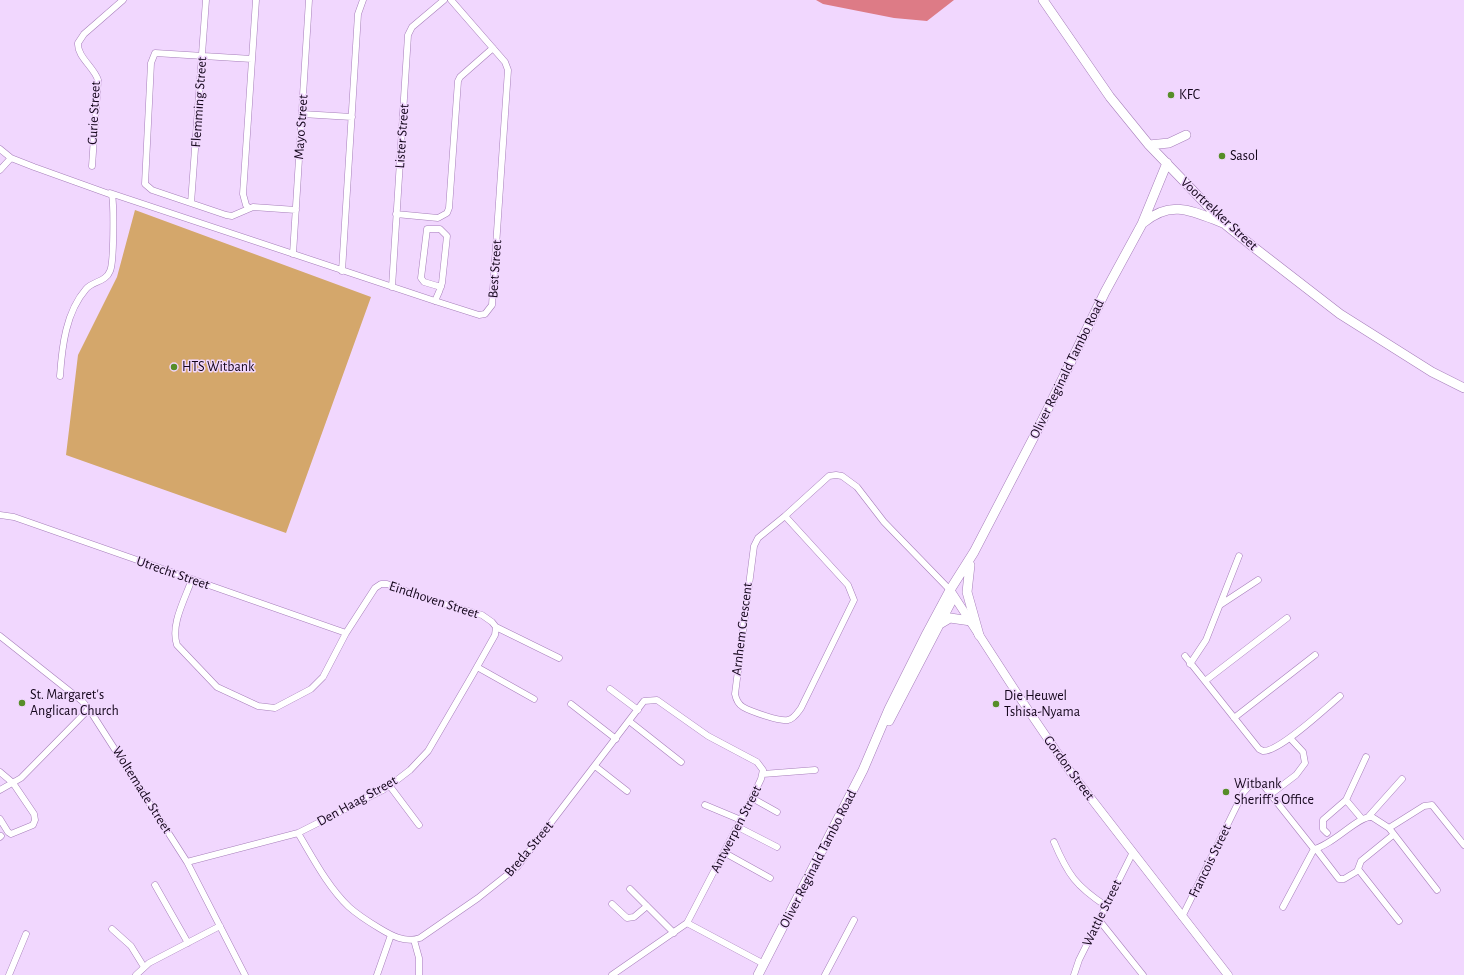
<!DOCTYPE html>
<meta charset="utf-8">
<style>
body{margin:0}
canvas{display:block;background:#f1d7fe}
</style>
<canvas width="1464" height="975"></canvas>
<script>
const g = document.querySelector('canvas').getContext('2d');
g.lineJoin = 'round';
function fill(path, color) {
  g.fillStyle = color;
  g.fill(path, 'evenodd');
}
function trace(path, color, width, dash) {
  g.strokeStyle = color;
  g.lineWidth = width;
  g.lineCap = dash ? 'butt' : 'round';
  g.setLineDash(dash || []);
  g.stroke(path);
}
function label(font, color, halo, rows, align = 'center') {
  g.font = font + ' "Alegreya Sans",sans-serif';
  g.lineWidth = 3;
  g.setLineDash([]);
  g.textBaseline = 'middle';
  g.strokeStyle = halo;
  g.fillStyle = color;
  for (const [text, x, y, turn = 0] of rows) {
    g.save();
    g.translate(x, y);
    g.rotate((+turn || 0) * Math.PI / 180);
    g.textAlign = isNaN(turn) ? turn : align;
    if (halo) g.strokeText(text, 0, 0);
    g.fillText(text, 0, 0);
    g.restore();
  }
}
fill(new Path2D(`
 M135,210l236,87 -85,236 -220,-78 12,-100 39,-78z`), '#d4a76b');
fill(new Path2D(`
 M816,0h138l-27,21 -33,-3 -71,-14z`), '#dd7b86');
const minor = new Path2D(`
 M252,59l-97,-6 -4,10 -6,121 7,6 74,25 6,1 21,-9 43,3
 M302,114l50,3
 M0,149l11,9 23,9 78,28c2,10 2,68 -2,76 -4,11 -17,10 -24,18 -20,23 -24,57 -26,87
 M92,166l6,-86c-4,-13 -21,-23 -20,-37l6,-9 39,-34
 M0,170l11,-12
 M110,193l325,108 44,14 6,-1 7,-9 16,-235 -3,-8 -54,-62
 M191,203l15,-203
 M249,208l-3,-3 -3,-11 13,-194
 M396,214l42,4 9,-5 2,-5 9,-127 2,-4 33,-29
 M293,254l16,-254
 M342,271l16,-257 5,-14
 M392,287l16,-252 4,-8 32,-27
 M435,301c3,-6 5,-11 7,-18l5,-47 -7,-7h-13l-6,49 3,4 17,5
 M0,515l14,2 332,116
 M785,516l63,69 6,15 -53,108c-3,4 -7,11 -13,12 -8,2 -38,-9 -45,-13 -5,-3 -7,-8 -8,-13l19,-148 4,-8 27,-22 44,-40 7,-1 6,1 15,11 27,35 66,68
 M192,579c-7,20 -22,46 -15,66l40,42 41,19 17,2 36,-19 12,-12 23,-44 29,-45 6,-4h6l40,15 55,16 10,7 4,5
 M1220,605l38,-25
 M496,627l63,31
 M0,636l82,65 7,8 98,153 58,113
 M1185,656l74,93 4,2c16,1 63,-43 77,-55
 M1190,664l16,-24 33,-84
 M477,667l57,32
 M1205,681l82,-63
 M610,689l28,21
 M571,704l45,35
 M1234,718l81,-63
 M629,721l52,41
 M595,766l32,25
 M0,772l13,11 21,31 1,6 -2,5 -22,9 -3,-2 -8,-13
 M763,774l52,-4
 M389,785l30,40
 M0,790l21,-12 68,-69
 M1271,794l25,-19 9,-12 -2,-11 -13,-14
 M752,798l25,14
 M705,805l36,15
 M1369,816l33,-37
 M1362,819l-16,-19 20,-43
 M738,827l39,20
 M1389,828l35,-22 8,-1 32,40
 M298,833c15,25 30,54 51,74 9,8 20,15 30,21 13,8 26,15 41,10l58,-40 39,-31 127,-166 13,-1 51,36 49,26 6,8 -2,9 -9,19 -65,125
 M1327,833l-4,-4v-9l23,-20
 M1393,835l-32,26 -3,8 41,52
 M0,837l1,-1
 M1054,842c14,33 22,44 52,64
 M1314,849c19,-4 45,-34 58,-32l17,11 48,62
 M1316,849l23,30h5l15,-9
 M725,853l45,25
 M187,862l111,-29 85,-43 14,-10 13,-10 18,-19 45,-77 22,-39 1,-8
 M155,885l33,58
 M630,889l44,44
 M612,904l15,14 7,-1 13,-11
 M1283,907l31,-58
 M1182,917l61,-124 8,-9 6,-1 7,3 50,63
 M1099,920l44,55
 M112,929l19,17 13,21
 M414,940l5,18v17
 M9,975l17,-41
 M136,975l13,-12 71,-37
 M377,975l14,-40
 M612,975l75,-52 77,41
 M825,975l29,-55
 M1074,975l5,-15 54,-108`);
const tertiary = new Path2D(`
 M950,590l70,108 49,72 159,205`);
const secondary = new Path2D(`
 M1043,0l67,97 39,48 77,80 30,24 84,65 92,58 32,16
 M1149,145l20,-2 17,-8
 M1143,223c28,-24 49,-12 80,0
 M970,565l-3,27 12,43
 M940,624l10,-6 21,3
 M889,721l63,-121
 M758,975l105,-205 26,-61 38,-76 23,-43 24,-38 64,-123 67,-137 37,-68 25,-61`);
trace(minor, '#a67eba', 7);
trace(tertiary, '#a67eba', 9);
trace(secondary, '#a67eba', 10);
trace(minor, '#fff', 6);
trace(tertiary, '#fff', 8);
trace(secondary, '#fff', 9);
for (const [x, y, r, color] of [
 [1171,95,4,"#568d28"],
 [1222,156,4,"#568d28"],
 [174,367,4,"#568d28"],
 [22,703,4,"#568d28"],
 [996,704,4,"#568d28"],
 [1226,792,4,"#568d28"]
]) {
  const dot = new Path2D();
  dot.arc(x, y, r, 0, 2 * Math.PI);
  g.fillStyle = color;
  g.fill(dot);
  trace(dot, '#f1d7fe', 1.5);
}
label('14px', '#13051a', '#f1d7fe', [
 ["KFC",1179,95],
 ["Sasol",1230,156],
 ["HTS Witbank",182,367],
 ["St. Margaret's",30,695],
 ["Anglican Church",30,711],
 ["Die Heuwel",1004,696],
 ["Tshisa-Nyama",1004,712],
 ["Witbank",1234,784],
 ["Sheriff’s Office",1234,800]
], 'left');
label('14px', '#13051a', '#f1d7fe', [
 ["Flemming Street",199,102,-86],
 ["Curie Street",94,113,-87],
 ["Mayo Street",301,127,-86],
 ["Lister Street",402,136,-86],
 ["Voortrekker Street",1219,214,43],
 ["Best Street",495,269,-86],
 ["Oliver Reginald Tambo Road",1067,369,-64],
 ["Utrecht Street",173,573,19],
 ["Eindhoven Street",434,600,18],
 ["Arnhem Crescent",742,629,-83],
 ["Gordon Street",1069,768,54],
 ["Woltemade Street",142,790,58],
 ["Den Haag Street",357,801,-29],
 ["Antwerpen Street",736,829,-63],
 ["Breda Street",529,849,-50],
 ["Oliver Reginald Tambo Road",818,859,-63],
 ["Francois Street",1210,861,-64],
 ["Wattle Street",1102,913,-64]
]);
</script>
